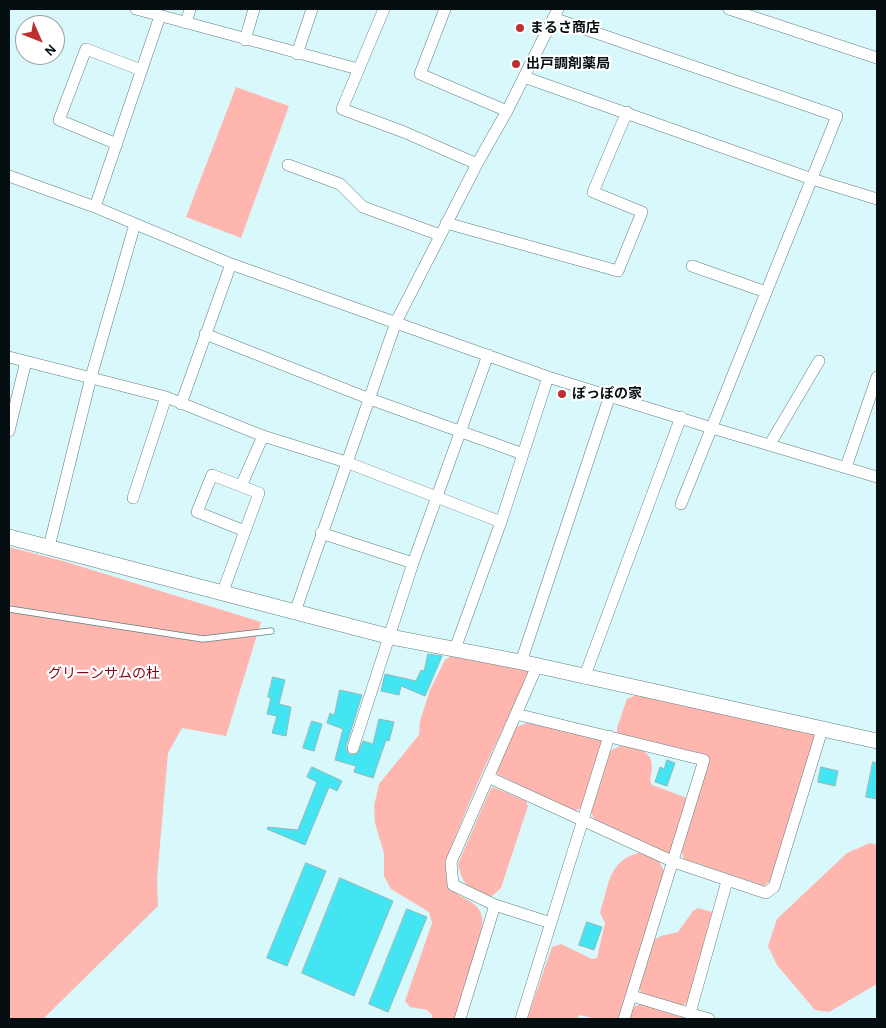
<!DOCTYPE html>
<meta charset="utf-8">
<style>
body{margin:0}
#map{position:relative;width:886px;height:1028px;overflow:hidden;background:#d8f8fb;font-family:"Alegreya Sans",sans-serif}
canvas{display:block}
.frame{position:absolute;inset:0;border:10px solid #050e10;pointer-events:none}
.north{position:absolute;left:15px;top:15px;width:50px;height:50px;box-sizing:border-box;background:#fff;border:1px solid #9b9f9f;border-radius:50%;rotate:134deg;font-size:14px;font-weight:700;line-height:20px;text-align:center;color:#050e10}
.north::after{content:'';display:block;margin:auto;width:18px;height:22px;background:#be2e32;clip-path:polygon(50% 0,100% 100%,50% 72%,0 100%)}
</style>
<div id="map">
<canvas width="886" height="1028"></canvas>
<div class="frame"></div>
<div class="north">N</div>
</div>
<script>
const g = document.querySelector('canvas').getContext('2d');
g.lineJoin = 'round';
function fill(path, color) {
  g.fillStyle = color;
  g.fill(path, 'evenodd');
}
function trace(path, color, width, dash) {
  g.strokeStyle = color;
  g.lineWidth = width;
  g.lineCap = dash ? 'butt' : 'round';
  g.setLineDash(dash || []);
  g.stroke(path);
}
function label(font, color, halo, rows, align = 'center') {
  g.font = font + ' "Alegreya Sans","Noto Sans JP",sans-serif';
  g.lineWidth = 4.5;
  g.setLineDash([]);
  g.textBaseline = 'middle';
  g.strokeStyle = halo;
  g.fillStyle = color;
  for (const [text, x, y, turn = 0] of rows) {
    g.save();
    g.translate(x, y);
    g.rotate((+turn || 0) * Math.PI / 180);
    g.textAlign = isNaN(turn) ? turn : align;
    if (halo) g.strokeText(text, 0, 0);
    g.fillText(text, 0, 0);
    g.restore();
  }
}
fill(new Path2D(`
 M236,87l53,19 -48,132 -55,-21z
 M9,547l54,14 198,61 -35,114 -44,-8 -14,25 -11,126 1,27 -115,113h-34z
 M451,656l76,13 3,5c-23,47 -48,95 -67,144 -6,15 -14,31 -16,47 -4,39 31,28 35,52 3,15 -21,84 -27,102h-23v-4l-5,-5 -17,-3 -5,-6 27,-78 -3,-11 -38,-23 -7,-13v-23l-9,-30 -1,-17 5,-22 40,-49 1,-14 10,-31 15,-30z
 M636,695l176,39 4,3 -44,142 -8,7 -80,-27 -3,-9 28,-87 -92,-28v-7l10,-29z
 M527,723l73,13 3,2 -21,69 -8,5 -77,-38 -1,-7 20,-40z
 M620,746c16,2 33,3 32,23 -1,6 -3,11 0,16l35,13 -14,52 -5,5 -73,-34 -4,-9 19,-61z
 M493,787l33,14 2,5 -27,82 -10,9c-21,-9 -28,-9 -33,-33l32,-74z
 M870,843l7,2v139l-48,28 -14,-2 -38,-45 -9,-19 9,-27 70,-66z
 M645,851l14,10 6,12 -45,146h-24l-16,-4 -4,4h-49l25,-72 9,-3 31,15 5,-1 8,-35 -5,-10c10,-32 8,-54 45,-62z
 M698,908l14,4 -24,89 -5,5 -40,-11 -4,-7 15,-48 7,-4 17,-4 15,-21z
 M640,1004l47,15h-58l3,-11z`), '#feb6af');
const building = new Path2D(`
 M428,654l14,2 -17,40 -24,-10 -2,9 -18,-4 4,-17 31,7 5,-11 3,1z
 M273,677l12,3 -6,24 12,3 -5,29 -14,-3 5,-17 -10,-2 4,-16 -3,-1z
 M340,690l22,5 -16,51v4l4,5 8,-2 5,-12 10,3 6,-25 15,3 -5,19 -3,-1 -13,38 -19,-6 2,-6 -21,-6 8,-31 -16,-6 3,-10 4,2z
 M312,721l10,3 -8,27 -11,-3z
 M667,760l8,3 -8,23 -12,-4 5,-15 4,2z
 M873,762l4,1v36l-11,-2z
 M312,767l30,14 -5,10 -8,-4 -24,58 -38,-16 1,-2 30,3 19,-48 -10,-5z
 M821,767l17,4 -3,15 -17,-4z
 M306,863l20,8 -39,95 -20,-8z
 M340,878l53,23 -39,95 -52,-23z
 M407,909l20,8 -39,95 -19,-8z
 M587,922l15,5 -8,23 -15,-5z`);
fill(building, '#44e5f3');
trace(building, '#97b5b8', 1);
const service = new Path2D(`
 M9,609l194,30 68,-8`);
const minor = new Path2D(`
 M136,9l222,60
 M384,9l-42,100 62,23 73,32
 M445,9l-25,65 87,37
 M729,9l148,49
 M553,18l284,98 -156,388
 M186,23l4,-14
 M245,40l9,-31
 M297,54l15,-45
 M524,77l288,102 65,20
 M117,144l-58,-24 27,-71 55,21
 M288,165l52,19 23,23 77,28
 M9,176l86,31 136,57 317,113 164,51 165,49
 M95,207l65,-191
 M446,223l172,48 24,-59 -49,-20 34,-80
 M692,266l74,26
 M205,334l165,65 153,55
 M9,357l157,40 97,39 83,26 155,60
 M181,404l50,-140
 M9,431l17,-70
 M770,444l49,-83
 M846,467l31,-90
 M212,475l47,18 -14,38 -48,-19z
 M241,486l22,-50
 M133,498l33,-101
 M321,533l92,30
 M49,547l42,-170 44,-153
 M222,594l23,-63
 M295,612l101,-290 81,-158 30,-53 51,-102
 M455,649l46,-127 47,-145
 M521,662l89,-267
 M537,666l-86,196 2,23 42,20 56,18
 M584,678l97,-261
 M516,714l188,46 -80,259
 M353,748l60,-185 75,-208
 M488,777l186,85 92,31 8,-6 48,-157
 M632,996l77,23
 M690,1013l37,-132
 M460,1019l35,-114
 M521,1019l88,-283`);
const tertiary = new Path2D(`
 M9,537l382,100 130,25 356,79`);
trace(service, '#637f82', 7);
trace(minor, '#637f82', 12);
trace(tertiary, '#637f82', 16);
trace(service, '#fff', 5.5);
trace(minor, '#fff', 11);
trace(tertiary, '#fff', 15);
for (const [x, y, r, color] of [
 [520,28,5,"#be2e32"],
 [516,64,5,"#be2e32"],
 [562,394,5,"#be2e32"]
]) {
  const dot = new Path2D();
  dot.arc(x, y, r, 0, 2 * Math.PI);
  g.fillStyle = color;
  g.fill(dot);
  trace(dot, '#fff', 2);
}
label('bold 14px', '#050e10', '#fff', [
 ["まるさ商店",530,28],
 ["出戸調剤薬局",526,64],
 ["ぽっぽの家",572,394]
], 'left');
label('14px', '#880114', '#fff', [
 ["グリーンサムの杜",104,674]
]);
</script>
